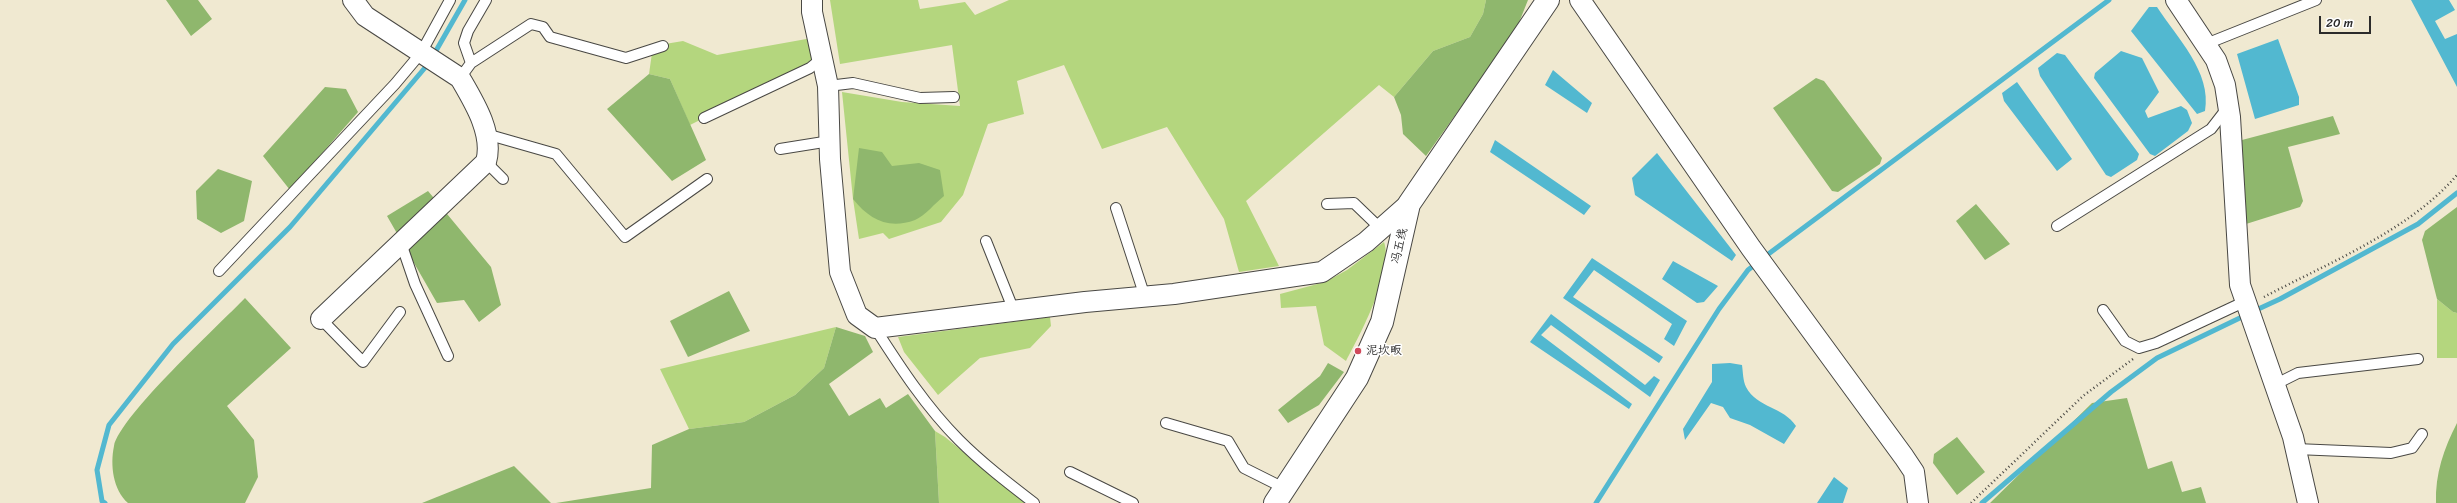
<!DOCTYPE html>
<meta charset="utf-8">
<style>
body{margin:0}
#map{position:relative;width:2457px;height:503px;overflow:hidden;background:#f0e9d1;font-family:Sriracha,sans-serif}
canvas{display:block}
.scale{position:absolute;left:2319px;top:16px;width:52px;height:18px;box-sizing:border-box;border:2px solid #2b2b2b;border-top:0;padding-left:5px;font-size:12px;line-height:14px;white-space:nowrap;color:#2b2b2b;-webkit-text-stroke:3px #fff;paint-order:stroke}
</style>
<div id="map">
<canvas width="2457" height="503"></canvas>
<div class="scale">20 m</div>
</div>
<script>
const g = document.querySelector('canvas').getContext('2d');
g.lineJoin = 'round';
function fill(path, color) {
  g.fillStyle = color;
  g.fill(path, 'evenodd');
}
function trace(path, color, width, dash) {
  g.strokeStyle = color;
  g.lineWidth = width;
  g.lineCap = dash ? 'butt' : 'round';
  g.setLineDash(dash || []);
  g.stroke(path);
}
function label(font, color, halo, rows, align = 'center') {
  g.font = font + ' Sriracha,"LXGW WenKai TC",sans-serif';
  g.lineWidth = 3;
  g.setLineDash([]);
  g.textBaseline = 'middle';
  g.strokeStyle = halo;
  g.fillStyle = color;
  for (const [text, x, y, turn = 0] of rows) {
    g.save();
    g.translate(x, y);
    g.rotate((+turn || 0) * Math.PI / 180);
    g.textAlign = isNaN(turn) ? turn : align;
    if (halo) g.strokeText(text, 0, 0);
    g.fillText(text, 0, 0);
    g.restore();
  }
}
fill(new Path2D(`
 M830,0h88l2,9 45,-7 10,13 34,-15h477l-3,14 -13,23 -37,14 -39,46 -15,-12 -133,116 33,65 -40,6 -15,-53 -57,-92 -65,22 -38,-84 -47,16 7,33 -36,10 -25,71 -22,27 -52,17 -6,-6 -24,6 -6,-40 -11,-107 60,10 58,4 -8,-61 -112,19z
 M812,38l2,25 -124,62 -20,-46 -21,-5 4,-28 30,-5 34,14z
 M1384,242c10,29 -24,93 -38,119l-22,-16 -8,-39 -35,2 -1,-14 45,-12 22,-12z
 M2437,299l16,13 4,1v45h-20z
 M1050,317l1,9 -21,22 -50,10 -42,37 -34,-43 -6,-15z
 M836,327l-12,41 -29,27 -51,27 -55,7 -29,-60z
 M935,431l10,6 81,66h-87z`), '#b4d67e');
fill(new Path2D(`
 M166,0h32l14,19 -21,17z
 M1486,0h42l-12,30 -90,126 -23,-22 -2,-19 -7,-18 39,-46 37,-14 13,-23z
 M649,74l21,5 36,81 -34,21 -65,-72z
 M1816,78l8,3 58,77 -2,6 -42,28 -6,-1 -59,-83z
 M325,87l21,2 12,23 -68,78 -27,-34z
 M2333,116l7,18 -52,13 15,54 -3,6 -54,17 -4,-84z
 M859,148l23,4 10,14 27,-3 21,7 4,26c-9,7 -19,20 -29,24 -27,10 -46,-1 -62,-21z
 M218,169l34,12 -8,40 -23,12 -24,-14 -1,-28z
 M428,191l63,76 10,38 -22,17 -15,-22 -27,3 -50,-87z
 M1976,204l34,40 -25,16 -29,-39z
 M2457,207v106l-4,-1 -16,-13 -15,-59 3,-9z
 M729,291l21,40 -62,26 -18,-36z
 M245,298l46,50 -64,58 27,34 4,37 -13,26h-117c-15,-13 -18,-38 -14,-57 6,-30 105,-121 131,-148z
 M836,327l29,9 8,16 -44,32 20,32 31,-18 6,10 22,-14 27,37 4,72h-383l95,-15 1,-43 37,-16 55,-7 51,-27 29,-27z
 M1328,363l16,9 -25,33 -31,18 -10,-13 42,-34z
 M2127,398l21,71 24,-8 10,31 19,-5 5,16h-216l102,-100z
 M2457,423v80h-21c-1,-29 8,-55 21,-80z
 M1957,437l28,35 -28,23 -24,-32 1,-9z
 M514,466l37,37h-129z`), '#8fb76d');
fill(new Path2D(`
 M2411,0h38l6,10 -20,11 10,18 12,-5v53z
 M2149,7h8c20,31 55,65 48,104l-8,3 -66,-83z
 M2278,39l21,58v8l-44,14 -18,-65z
 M2121,51l21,7 17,34 -14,19 3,7 33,-12 6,4 5,13 -4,8 -33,25 -5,-2 -56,-76 1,-5z
 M2057,53l8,2 74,99 -2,6 -26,17 -5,-2 -66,-99 -2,-8z
 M1553,70l39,33 -5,10 -42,-28z
 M2017,82l55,77 -15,12 -53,-70 -2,-8z
 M1495,140l96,66 -7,9 -94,-63z
 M1657,153l79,102 -4,6 -97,-66 -3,-17z
 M1592,258l95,63 -13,25 -10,-7 8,-15 -78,-54 -21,27 90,60 -4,6 -96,-65z
 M1673,261l45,25 -14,16 -7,1 -35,-24z
 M1551,314l94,71 9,-9 6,4 -10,17 -99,-72 -10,10 91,69 -3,5 -99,-67z
 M1730,363l12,2c1,7 1,16 4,22 11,21 38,20 50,39l-12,18 -34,-19 -20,-7 -7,-11 -12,-4 -26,37 -2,-11 29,-47v-18z
 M1834,477l14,11 -5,15h-26z`), '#52b8d0');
trace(new Path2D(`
 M433,56l32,-56
 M1763,258l346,-258
 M2254,311l26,-12 138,-75 39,-31
 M105,503l-3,-2 -5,-31 12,-45 64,-81 117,-117 139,-164
 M1596,503l123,-194 29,-39 9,-7
 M1982,503l129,-111 46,-34 89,-43`), '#52b8d0', 5);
const service = new Path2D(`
 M2206,44l110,-44
 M471,63l-7,-20 4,-12 18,-31
 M460,78l11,-15 60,-39 12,3 7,10 76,21 37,-12
 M828,86l25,-3 67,15 34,-1
 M704,118l106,-50 12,-10
 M486,134l70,20 69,83 82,-58
 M780,149l50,-8
 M486,162l17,17
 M1327,204l27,-1 27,26
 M1116,208l29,89
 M2057,226l154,-97 17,-22
 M986,241l28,70
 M401,243l14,41 33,72
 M219,271l176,-187 26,-31 29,-53
 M2103,310l22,31 14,7 17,-5 90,-42
 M321,319l42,43 37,-50
 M875,328c25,39 51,79 84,112 23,23 49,43 75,63
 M2276,384l22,-11 120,-14
 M1166,423l62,18 16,27 40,20
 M2296,449l95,4 21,-5 10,-14
 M1070,472l63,31`);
const minor = new Path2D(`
 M812,0v12l16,74 2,73 10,113 17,43 18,13 210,-26 89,-8 148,-22 44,-30 43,-38
 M1580,0l171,248 153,209 10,15 4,31
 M2176,0l40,60 9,25 5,32 10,168 53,152 15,66
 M321,319l165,-157c8,-28 -12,-60 -26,-84l-95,-62 -12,-16`);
const tertiary = new Path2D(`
 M1275,503l82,-125 25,-56 27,-118 139,-204`);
trace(service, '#494844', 12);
trace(minor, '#494844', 22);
trace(tertiary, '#494844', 24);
trace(new Path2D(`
 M2264,297c64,-34 145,-66 193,-122
 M1971,503l112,-107 50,-37`), '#494844', 2.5, [1, 3]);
trace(service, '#fff', 10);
trace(minor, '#fff', 20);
trace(tertiary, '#fff', 22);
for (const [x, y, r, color] of [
 [1358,351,4,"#d1495b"]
]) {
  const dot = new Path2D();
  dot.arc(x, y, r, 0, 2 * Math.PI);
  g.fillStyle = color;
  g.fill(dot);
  trace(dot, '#fff', 1.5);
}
label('12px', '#2b2b2b', '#fff', [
 ["冯五线",1400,246,-77]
]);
label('12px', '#2b2b2b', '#fff', [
 ["泥坎畈",1366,351]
], 'left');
</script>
